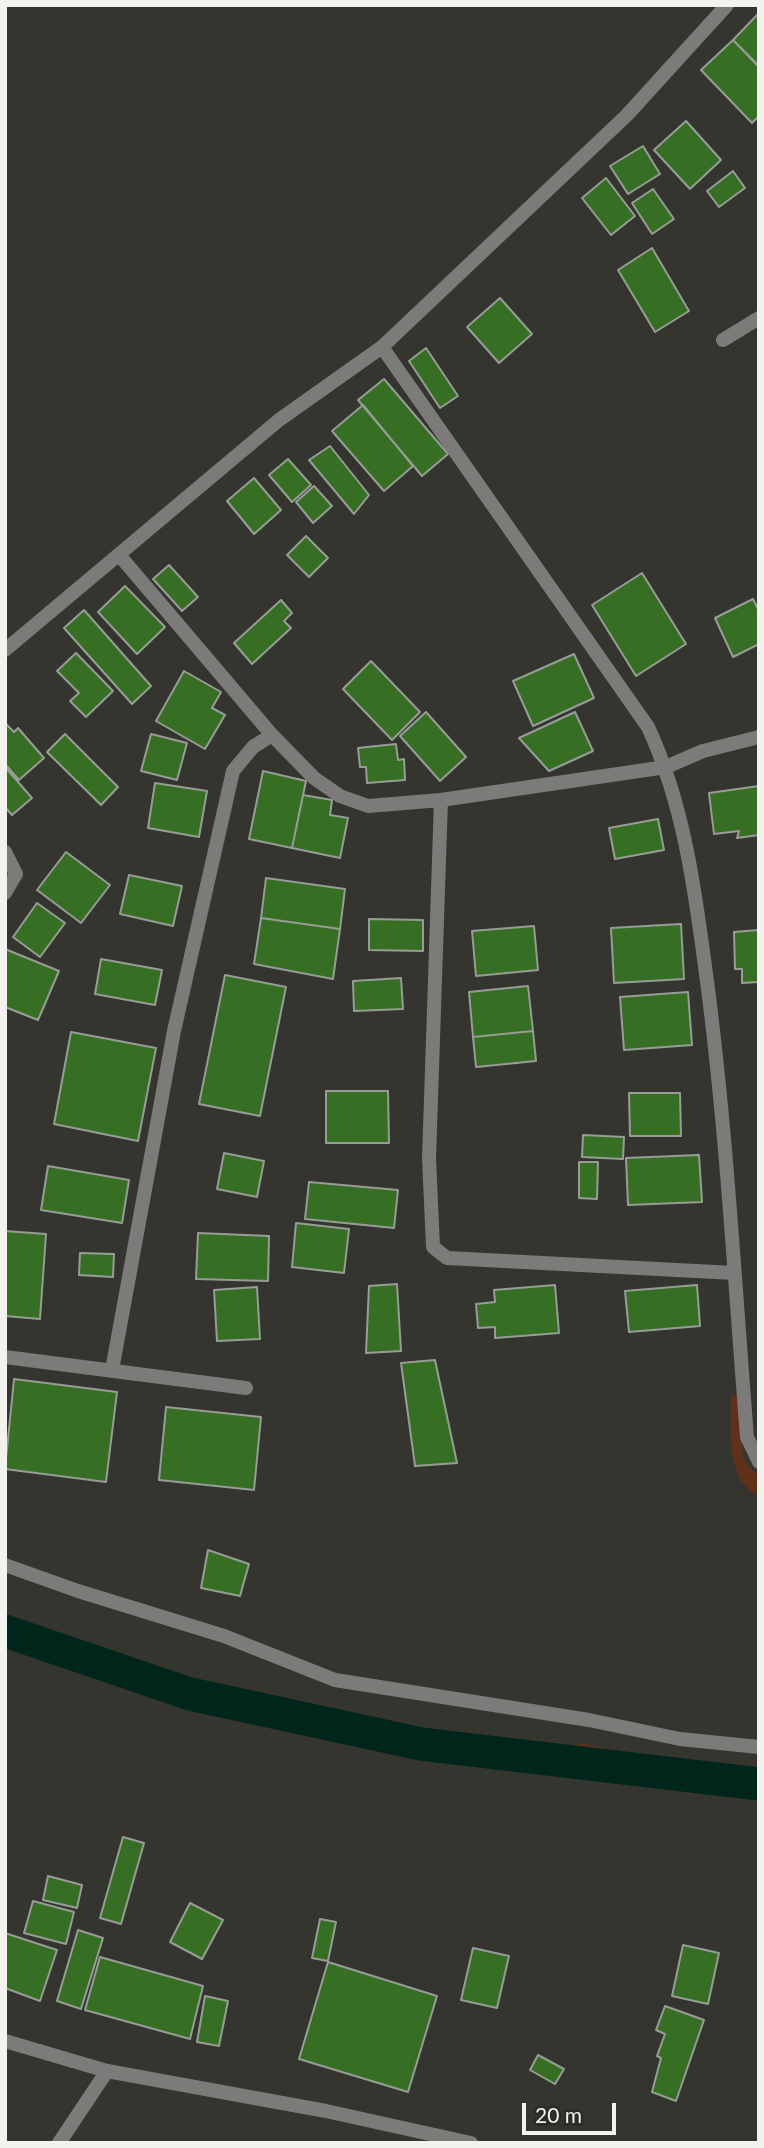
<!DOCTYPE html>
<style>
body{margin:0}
#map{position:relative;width:764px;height:2148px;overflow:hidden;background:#353530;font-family:Lato,sans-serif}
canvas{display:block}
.frame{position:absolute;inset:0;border:7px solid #f2f2ef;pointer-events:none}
.scale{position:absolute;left:522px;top:2103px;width:94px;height:32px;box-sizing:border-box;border:4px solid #f2f2ef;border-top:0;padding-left:9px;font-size:21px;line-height:24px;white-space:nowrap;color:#f2f2ef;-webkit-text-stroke:5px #2b2b27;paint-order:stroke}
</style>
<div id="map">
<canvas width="764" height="2148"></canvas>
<div class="frame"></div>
<div class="scale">20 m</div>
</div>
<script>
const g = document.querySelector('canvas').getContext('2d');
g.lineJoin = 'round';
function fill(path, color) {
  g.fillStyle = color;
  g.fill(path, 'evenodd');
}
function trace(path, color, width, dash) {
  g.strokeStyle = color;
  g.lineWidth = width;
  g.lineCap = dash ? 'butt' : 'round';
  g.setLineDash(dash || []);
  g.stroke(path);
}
fill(new Path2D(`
 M731,1394l7,2 5,63 16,18v18c-35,-13 -27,-69 -28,-101z
 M579,1743l100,22 80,6v21l-194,-20z`), '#613019');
trace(new Path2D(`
 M5,1631l185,63 231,50 338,40`), '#00261b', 33);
const building = new Path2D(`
 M759,13v53l-26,-26z
 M733,40l26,27v49l-7,7 -51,-53z
 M686,121l35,39 -31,29 -36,-39z
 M643,146l17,28 -32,20 -18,-28z
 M733,171l12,17 -26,19 -12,-16z
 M606,178l29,38 -24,19 -29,-37z
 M653,189l21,30 -22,15 -20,-31z
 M652,248l37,63 -34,21 -37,-62z
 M500,298l32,36 -33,29 -32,-36z
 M426,348l32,48 -18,12 -31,-47z
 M384,379l64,75 -26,22 -64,-76z
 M363,405l50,61 -29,25 -52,-60z
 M330,446l39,49 -15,19 -45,-54z
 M288,459l23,26 -19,17 -23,-27z
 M254,478l27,32 -27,24 -27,-33z
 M314,486l18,20 -19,17 -17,-21z
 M306,536l22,22 -19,19 -22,-22z
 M169,565l29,32 -16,14 -29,-32z
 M642,573l44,71 -50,32 -44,-71z
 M125,586l40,41 -28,27 -39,-42z
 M753,599l6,12v33l-26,13 -18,-39z
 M281,600l11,13 -8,8 7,7 -39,36 -18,-21z
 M84,610l67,76 -19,18 -68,-76z
 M76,653l37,38 -27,26 -16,-16 9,-8 -22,-22z
 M574,654l20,44 -61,28 -20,-45z
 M371,661l49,51 -28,28 -49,-51z
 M184,671l37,21 -9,16 13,7 -20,34 -49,-28z
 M426,712l40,45 -26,24 -40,-45z
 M575,712l18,39 -44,20 -30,-33z
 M5,723l9,9 4,-4 26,30 -25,22 -14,-16z
 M65,734l53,53 -17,18 -54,-53z
 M151,734l36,9 -10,37 -36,-9z
 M396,744l2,16 6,-1 1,21 -38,3 -1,-16h-6l-2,-19z
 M5,767l27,31 -20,17 -7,-8z
 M263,771l43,10 -14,67 -43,-9z
 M155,783l52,8 -8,46 -51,-9z
 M759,786v49l-22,3 2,-7 -25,3 -5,-41z
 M303,795l29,5 -2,15 18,3 -8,40 -48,-10z
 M658,819l6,31 -49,9 -6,-31z
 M66,852l44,33 -29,38 -44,-33z
 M129,875l53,11 -9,40 -53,-12z
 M266,878l79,11 -5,40 -79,-11z
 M37,903l28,20 -25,34 -27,-20z
 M261,918l79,11 -7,50 -79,-15z
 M369,919l54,1v31l-54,-1z
 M681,924l3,55 -70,4 -3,-55z
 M534,926l4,44 -62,6 -4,-45z
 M759,930v52l-17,1v-14h-7l-1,-37z
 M5,949l54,22 -21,49 -33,-13z
 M101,959l61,11 -7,35 -60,-11z
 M225,975l61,12 -26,129 -61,-12z
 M401,978l2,31 -49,2 -1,-30z
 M528,986l5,45 -60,6 -4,-45z
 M688,992l4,53 -68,5 -4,-53z
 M533,1031l3,30 -60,6 -3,-30z
 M71,1032l85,16 -18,93 -84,-17z
 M326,1091h62l1,52h-63z
 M629,1093h51l1,43h-51z
 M583,1135l41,2 -1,22 -41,-2z
 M224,1153l40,8 -7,36 -40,-8z
 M699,1155l3,47 -74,3 -2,-47z
 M579,1162h19l-1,37 -18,-1z
 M48,1166l81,14 -7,43 -81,-13z
 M309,1182l89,8 -4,38 -89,-9z
 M296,1223l53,6 -5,44 -52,-6z
 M5,1231l41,3 -6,85 -35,-3z
 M198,1233l71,3 -1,45 -72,-2z
 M80,1253l34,1 -1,23 -34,-2z
 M397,1284l4,67 -35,2 3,-67z
 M555,1285l4,48 -64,5v-11l-17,1 -2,-24 19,-2 -1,-12z
 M697,1285l3,41 -71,6 -4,-41z
 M257,1287l3,52 -43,2 -3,-51z
 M435,1360l22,103 -42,3 -14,-103z
 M14,1379l103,13 -11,90 -101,-13z
 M166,1407l95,10 -7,73 -95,-10z
 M208,1550l41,14 -9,32 -39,-8z
 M123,1837l21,6 -23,81 -21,-6z
 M48,1876l34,9 -5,23 -34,-8z
 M33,1901l41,11 -8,32 -42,-11z
 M190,1903l33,17 -21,39 -32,-17z
 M320,1919l16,3 -8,39 -16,-3z
 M78,1930l25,8 -22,71 -24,-8z
 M5,1933l52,17 -17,51 -35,-13z
 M683,1945l36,8 -11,51 -36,-8z
 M473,1948l36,8 -12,52 -36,-8z
 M100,1957l103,29 -13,53 -105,-29z
 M328,1962l109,34 -29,96 -109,-33z
 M205,1996l23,5 -9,45 -22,-4z
 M665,2006l39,14 -28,81 -24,-9 9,-34 -4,-2 8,-22 -9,-4z
 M538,2055l26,14 -9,15 -25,-14z`);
fill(building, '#366f24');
trace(building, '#989c97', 2);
trace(new Path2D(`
 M5,1357l241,31`), '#7c7b79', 14);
trace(new Path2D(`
 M723,340l36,-22
 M382,347l266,380c38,82 48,172 60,262 19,148 27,298 39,448l12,25
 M5,650l274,-230 103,-73 245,-232 100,-110
 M272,735l42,43 26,18 28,10 73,-6 225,-33 37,-16 56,-14
 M441,800l-12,358 4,89 14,11 287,15
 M5,852l11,22 -11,19
 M112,1370l62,-339 59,-260 20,-24 19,-12 -152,-179
 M5,1565l73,26 146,45 111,44 254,40 91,19 79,8
 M59,2143l48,-72`), '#7c7b79', 14);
trace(new Path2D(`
 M5,2041l102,30 219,40 145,32`), '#7c7b79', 14);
</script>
